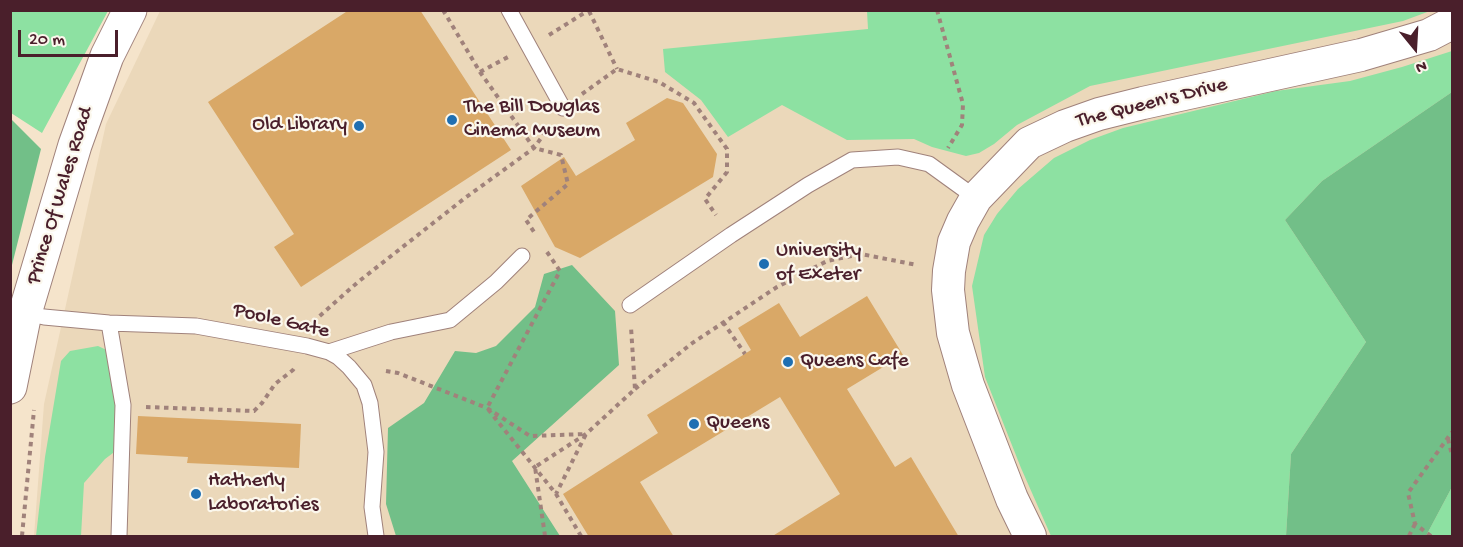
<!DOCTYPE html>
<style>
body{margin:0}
#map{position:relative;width:1463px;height:547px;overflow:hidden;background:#f5e4cb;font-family:"Gochi Hand",sans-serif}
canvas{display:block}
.frame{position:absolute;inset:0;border:12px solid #4a1f2b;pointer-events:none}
.north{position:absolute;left:1385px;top:18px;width:60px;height:60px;-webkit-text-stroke:4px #fbf7ec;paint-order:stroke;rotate:162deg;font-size:16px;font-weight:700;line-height:24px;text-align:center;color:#4a1f2b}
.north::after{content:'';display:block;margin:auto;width:21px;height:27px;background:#4a1f2b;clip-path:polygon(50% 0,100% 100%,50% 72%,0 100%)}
.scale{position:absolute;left:18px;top:30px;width:100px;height:27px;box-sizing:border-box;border:3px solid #4a1f2b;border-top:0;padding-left:8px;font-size:18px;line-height:21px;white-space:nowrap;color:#4a1f2b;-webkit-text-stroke:4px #fbf7ec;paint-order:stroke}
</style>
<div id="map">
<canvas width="1463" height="547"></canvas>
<div class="frame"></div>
<div class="north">N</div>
<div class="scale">20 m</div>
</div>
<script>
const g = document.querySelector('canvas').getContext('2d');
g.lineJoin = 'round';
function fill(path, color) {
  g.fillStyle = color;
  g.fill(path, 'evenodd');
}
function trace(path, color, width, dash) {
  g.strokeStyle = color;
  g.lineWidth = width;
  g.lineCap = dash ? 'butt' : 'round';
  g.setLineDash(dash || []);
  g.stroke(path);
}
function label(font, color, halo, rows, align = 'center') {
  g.font = font + ' "Gochi Hand",sans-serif';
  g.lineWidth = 4.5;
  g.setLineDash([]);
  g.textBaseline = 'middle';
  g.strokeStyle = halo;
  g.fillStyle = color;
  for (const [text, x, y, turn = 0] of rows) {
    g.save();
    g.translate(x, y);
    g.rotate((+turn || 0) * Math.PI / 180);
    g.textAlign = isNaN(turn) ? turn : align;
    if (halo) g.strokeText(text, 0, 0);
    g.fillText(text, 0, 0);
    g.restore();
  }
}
fill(new Path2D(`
 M160,11h1292v525h-1418l10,-132 62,-280z`), '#ebd8ba');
fill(new Path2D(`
 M10,11h98l-66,122 -31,-20z
 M867,11v-1l563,1 -27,10 -313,65 -73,39 -23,19 -15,9 -13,3 -34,-9 -18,-8 -67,1 -65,-35 -54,32 -27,-37 -36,-28 -2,-23 205,-20z
 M1452,51v41l-130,89 -37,39 81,122 -75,112 -5,82h-235l-30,-68 -36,-91 -13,-91 12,-51 13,-21 21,-25 36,-31 36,-18 33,-12 153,-37 74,-10 52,-14z
 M98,346l15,7 4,97 -12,9 -21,24 -3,53h-45l9,-79 16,-96 9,-10z
 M1452,487v49h-26z`), '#8de1a2');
fill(new Path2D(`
 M1452,92v395l-26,49h-140l5,-82 75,-112 -81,-122 37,-39z
 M11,119l30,30 -30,120z
 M572,265l43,46 4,54 -107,96 48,75h-164l-10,-32 2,-76 36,-25 31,-52 21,2 20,-7 39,-39 9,-33z`), '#72bf88');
fill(new Path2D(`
 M349,10h71l91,140 -210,137 -27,-40 20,-13 -86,-132z
 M667,98l16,5 34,51 -4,23 -133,81 -25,-11 -34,-61 43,-29 12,19 59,-36 -9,-17z
 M867,296l36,59 -56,34 48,78 16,-10 48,80h-188l69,-43 -60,-97 -140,85 34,55h-85l-26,-43 95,-61 -11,-18 104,-65 -13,-22 41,-25 21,34z
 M138,416l163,8 -2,44 -112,-5 1,-6 -52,-3z`), '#d9a867');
const service = new Path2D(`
 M509,10l54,98
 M630,305l101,-70 77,-50 44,-25 46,-3 31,7 47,34
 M25,313l19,4 65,6 87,3 111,20 22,6 9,5 11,10 15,18 6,18 6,49 -4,55 4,29
 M109,323l14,82 -4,131
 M329,352l62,-20 59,-12 46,-38 26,-26`);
const minor = new Path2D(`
 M1030,536l-18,-37 -44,-114 -15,-52 -5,-43 1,-19 5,-29 9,-21 13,-23 53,-55 36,-17 34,-12 44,-11 218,-48 68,-20 23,-12`);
const tertiary = new Path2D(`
 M10,387l15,-74 50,-168 32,-89 23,-46`);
trace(service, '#a0827b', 17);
trace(minor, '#a0827b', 34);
trace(tertiary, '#a0827b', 35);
trace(new Path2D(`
 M443,10l37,62 54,76 27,7 7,29 -42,36 10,15
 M937,10l26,94 -1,21 -14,23
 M589,11l28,58
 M549,35l40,-25
 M480,72l28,-15
 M582,94l35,-25 42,13 35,21 33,46v23l-22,27 11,16
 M547,252l13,19 -73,137 69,86 25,42
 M313,322l45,-40 107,-84 69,-50 15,-21
 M723,322l22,32
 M386,371l12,2 89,35 43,28 56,-2 -30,60
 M635,389l56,-45 86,-57 50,-26 34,-7 56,11
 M146,407l108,4 8,-8 13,-19 18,-14 2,-3
 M1448,439l4,16
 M22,536l12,-126
 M545,536l-10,-69 51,-33 49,-45 -4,-62
 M1409,536l6,-12
 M1431,536l-16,-12 -7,-31 44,-61`), '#a0827b', 4, [4.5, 4.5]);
trace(service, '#fff', 15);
trace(minor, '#fff', 32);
trace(tertiary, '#fff', 33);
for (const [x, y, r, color] of [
 [452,120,6,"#1f6fb2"],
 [359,126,6,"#1f6fb2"],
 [764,264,6,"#1f6fb2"],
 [788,362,6,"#1f6fb2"],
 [694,424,6,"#1f6fb2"],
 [196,494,6,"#1f6fb2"]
]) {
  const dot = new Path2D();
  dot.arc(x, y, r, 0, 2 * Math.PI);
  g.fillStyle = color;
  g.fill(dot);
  trace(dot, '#fbf7ec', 2);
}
label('21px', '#4a1f2b', '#fbf7ec', [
 ["The Queen's Drive",1152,104,-14],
 ["Prince Of Wales Road",61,196,-73],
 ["Poole Gate",281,322,13]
]);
label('21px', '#4a1f2b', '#fbf7ec', [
 ["The Bill Douglas",464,108],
 ["Cinema Museum",464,132],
 ["Old Library",347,126,"right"],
 ["University",776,252],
 ["of Exeter",776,276],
 ["Queens Cafe",800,362],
 ["Queens",706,424],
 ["Hatherly",208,482],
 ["Laboratories",208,506]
], 'left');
</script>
